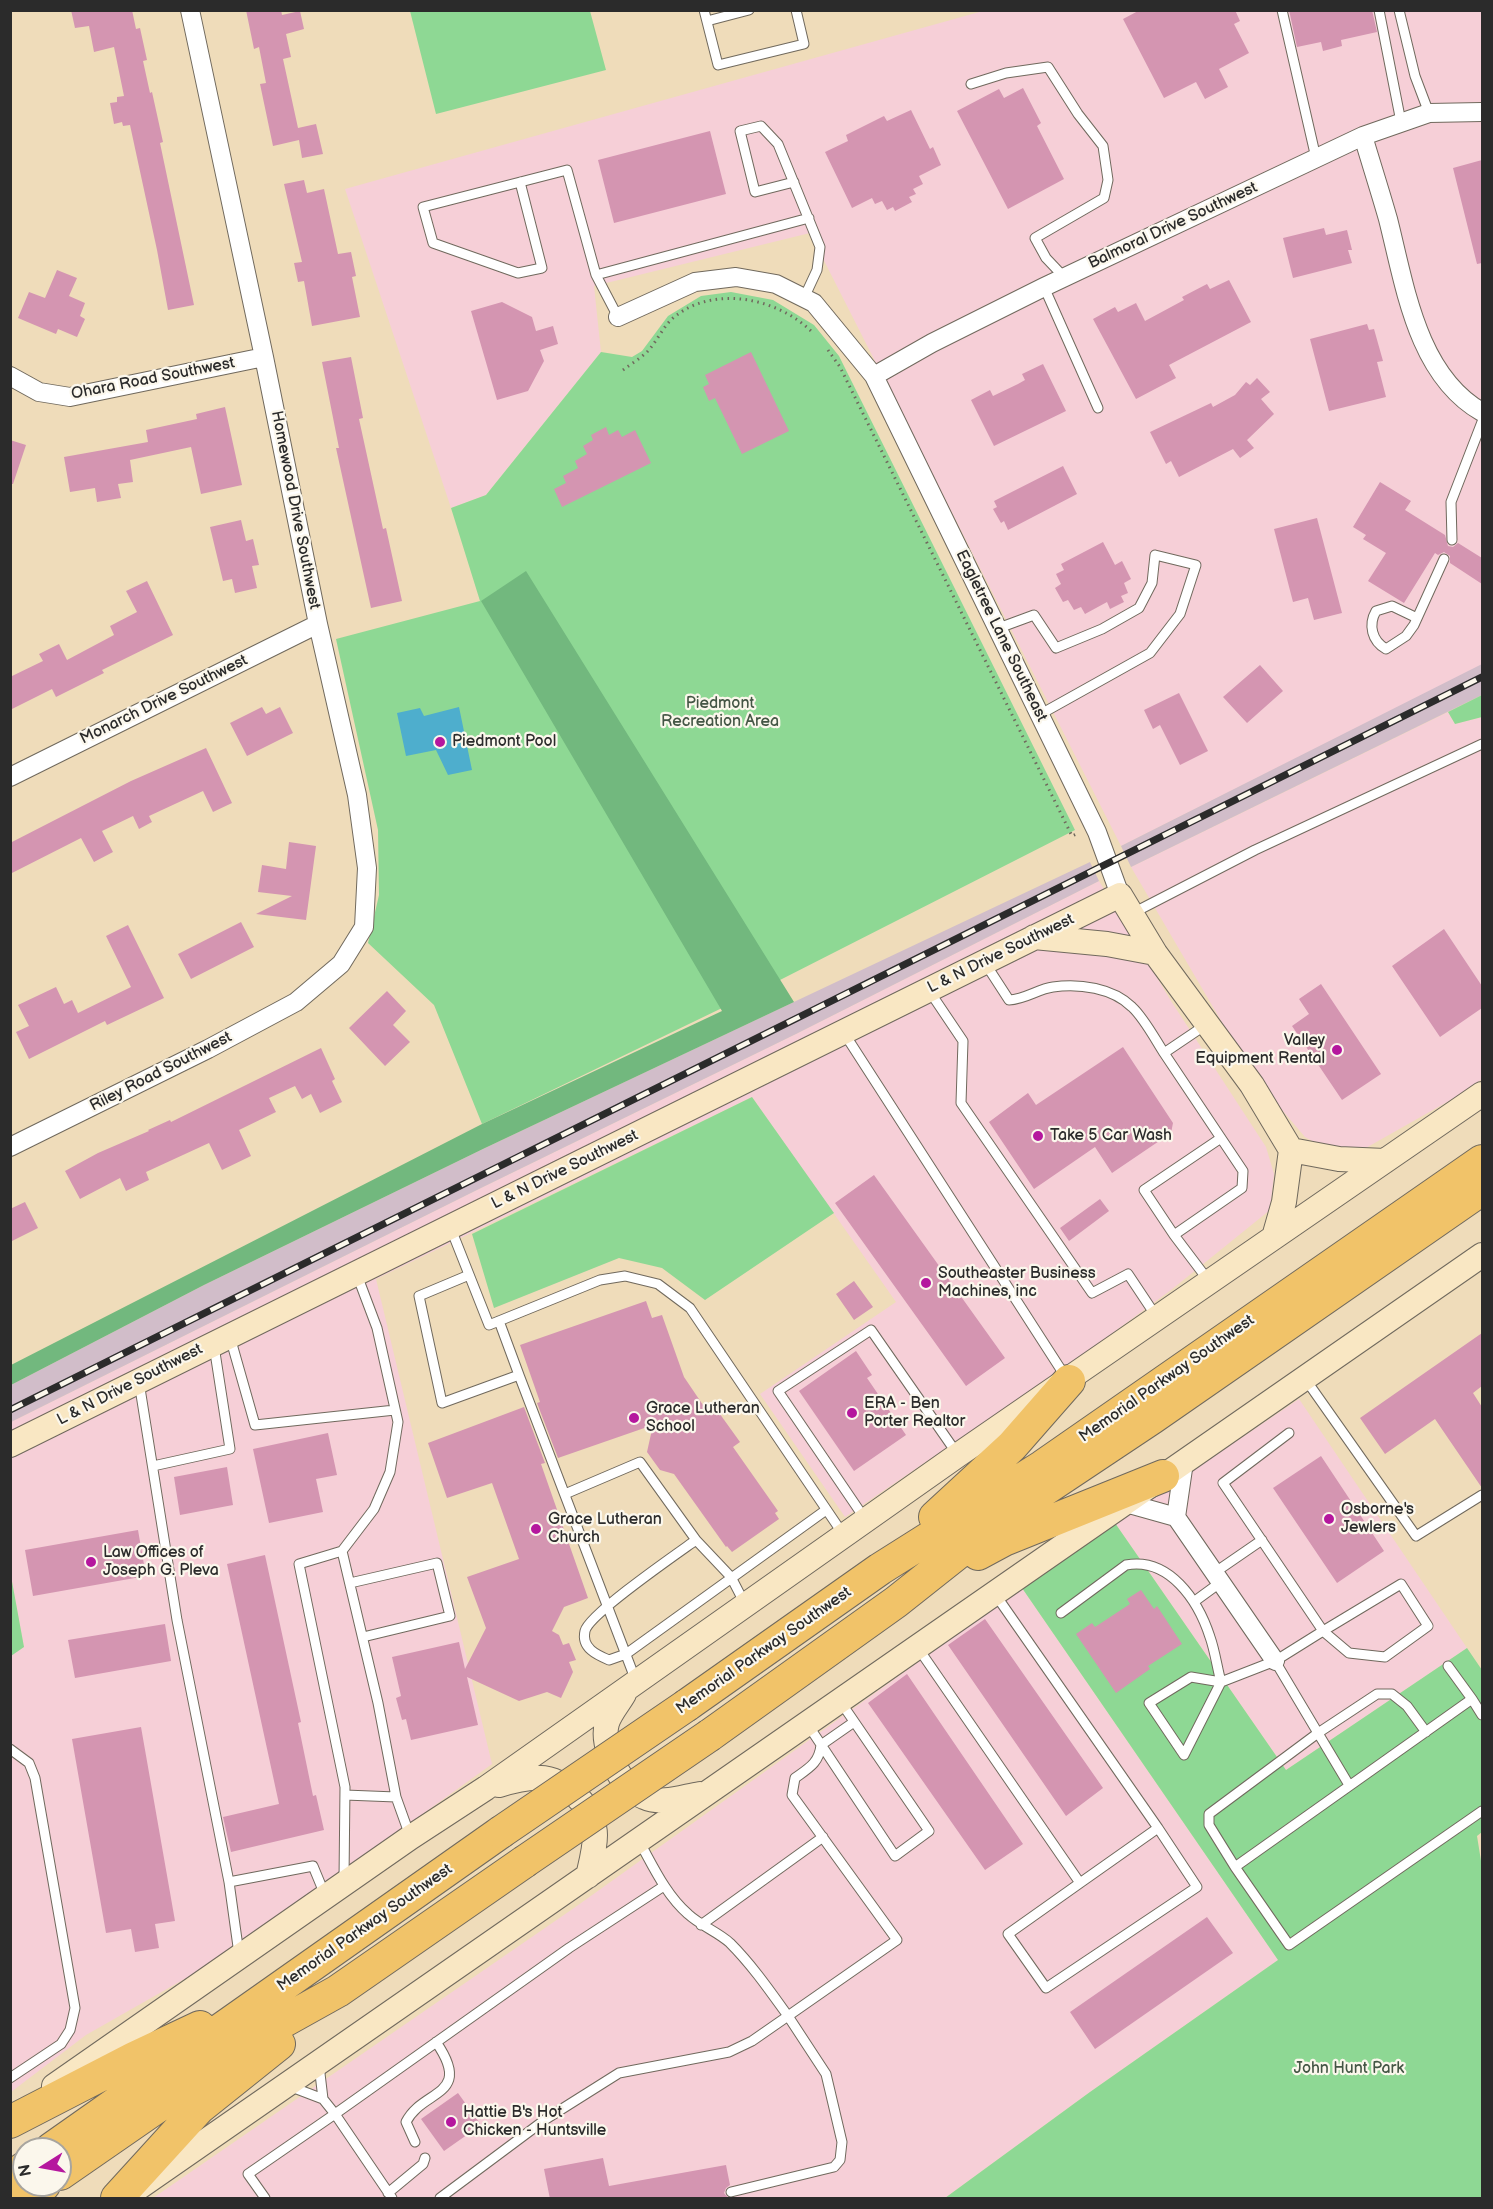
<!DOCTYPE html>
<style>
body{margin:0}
#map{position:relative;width:1493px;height:2209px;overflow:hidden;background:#efdcba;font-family:"Balsamiq Sans",sans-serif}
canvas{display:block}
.frame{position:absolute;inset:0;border:12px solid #2b2b2b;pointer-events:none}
.north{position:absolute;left:12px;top:2137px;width:60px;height:60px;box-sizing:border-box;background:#fbf7ec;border:2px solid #a8a59f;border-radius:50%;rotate:259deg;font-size:16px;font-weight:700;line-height:24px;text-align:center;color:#2b2b2b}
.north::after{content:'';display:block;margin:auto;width:21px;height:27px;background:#b5179e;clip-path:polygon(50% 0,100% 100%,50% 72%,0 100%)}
</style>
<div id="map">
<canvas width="1493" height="2209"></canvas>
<div class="frame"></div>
<div class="north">N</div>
</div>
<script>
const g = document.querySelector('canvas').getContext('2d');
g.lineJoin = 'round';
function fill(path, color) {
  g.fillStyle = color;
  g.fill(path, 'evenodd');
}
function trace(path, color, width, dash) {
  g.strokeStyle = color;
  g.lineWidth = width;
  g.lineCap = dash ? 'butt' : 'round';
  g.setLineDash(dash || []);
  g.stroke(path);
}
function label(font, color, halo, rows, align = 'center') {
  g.font = font + ' "Balsamiq Sans",sans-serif';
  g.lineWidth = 4.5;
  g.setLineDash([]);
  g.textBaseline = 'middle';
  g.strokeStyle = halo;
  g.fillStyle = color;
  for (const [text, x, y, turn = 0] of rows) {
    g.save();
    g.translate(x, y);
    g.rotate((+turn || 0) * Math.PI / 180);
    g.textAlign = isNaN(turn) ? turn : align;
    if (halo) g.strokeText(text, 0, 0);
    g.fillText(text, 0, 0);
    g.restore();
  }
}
fill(new Path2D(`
 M983,11h499v654l-361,181 -311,-613 -216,53 7,66 -115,143 -35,13 -106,-319z
 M1448,712l7,12 27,-7v362l-28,19 -97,55 -20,2 -32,-18 -51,-60 -123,-210z
 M1099,881l72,120 95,146 8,27 -4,36 -99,80 -87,64 -239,163 -85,-123 136,-92 -144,-205 -376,182 116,485 -262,189 -144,82 -75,57 -1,-436 14,-9 -13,-71v-154l468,-233 317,-155z
 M1299,1399l168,249 -181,122 -171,-247z
 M1022,1588l256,372 -188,132 -145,106h-792l421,-290z`), '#f6cfd7');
fill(new Path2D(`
 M1482,664v31l-351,172 -10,-21z
 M1090,862l9,19 -303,153 -317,155 -468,233v-37l193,-100 281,-137z`), '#d1bdc9');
fill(new Path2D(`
 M410,11h180l16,59 -170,44z
 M731,292l42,8 41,25 25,31 236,474 -295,150 -298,144 -48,-119 -66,-62 11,-48 -1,-65 -42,-191 144,-38 -29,-93 35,-13 115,-143 31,5 10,-6 26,-35 33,-20z
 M1482,695v22l-27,7 -7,-12z
 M752,1097l82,116 -129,87 -43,-32 -43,-10 -125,50 -22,-74z
 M1115,1523l171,247 181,-122 15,22v162l-5,4 5,31v331h-537l145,-106 188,-132 -256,-372z
 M11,1576l13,71 -13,9h-1z`), '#8ed894');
fill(new Path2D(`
 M526,571l268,431 -309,146 -281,137 -193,100v-20l471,-241 240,-113 -241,-410z`), '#72b87e');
fill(new Path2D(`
 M459,707l13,63 -24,5 -12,-25 -30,6 -9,-43 23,-5 4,8z`), '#4eaecd');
fill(new Path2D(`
 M71,10h61l4,19 4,-1 7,32 -4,1 7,32 2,-1 11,50 -3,1 34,162 -26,5 -11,-60 -27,-125 -7,1 -1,-4 -8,2 -4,-21 7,-1v-5l7,-1 -10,-49 -20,5 -5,-26 -14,2z
 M246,10h35l1,5 18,-4 4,18 -18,5 5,23 -8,2 15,69 18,-4 7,30 -21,4 -3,-18 -26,6 -13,-62 6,-1 -7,-36 -5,2z
 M1140,10h95l5,11 -6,3 15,29 -30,16 9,18 -23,12 -9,-17 -32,16 -41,-79z
 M1289,10h83l5,22 -36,8 1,6 -19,5 -2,-9 -24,5z
 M1023,88l18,35 -4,3 27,53 -56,30 -51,-98 42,-22 5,9z
 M911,110l19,39 3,-2 8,18 -22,11 4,8 -10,5 3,5 -7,3 3,5 -17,9 -2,-4 -6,3 -5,-9 -7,3 -3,-6 -20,10 -27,-56 23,-11 -2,-6 38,-19 3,5z
 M710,131l16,63 -112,29 -16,-63z
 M1482,160v103l-5,1 -24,-96z
 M304,180l3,13 17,-4 14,65 13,-2 5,24 -4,1 8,40 -48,9 -8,-45 -6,1 -4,-19 8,-1 -18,-78z
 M1324,228l2,7 21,-5 5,20h-4l4,13 -59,15 -10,-40z
 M57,270l20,8 -8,18 16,7 -5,13 5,3 -8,18 -19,-8 -2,5 -38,-16 11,-26 16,6z
 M1229,280l22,42 -82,43 7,13 -40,21 -43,-80 22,-12 3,5 18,-9 9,18 39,-21 -2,-3 25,-13 3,5z
 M502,302l30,15 4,14 17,-5 5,18 -18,6 4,11 -16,30 -31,9 -26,-89z
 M1367,324l2,6 5,-1 9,32 -6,1 9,35 -57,14 -19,-72z
 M751,352l38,79 -47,23 -27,-56 -6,3 -6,-14 6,-3 -4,-9z
 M351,357l12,61 -4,1 24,110 3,-1 16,73 -31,7 -35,-160h3l-17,-86z
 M1043,364l23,47 -72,35 -23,-46 19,-10 3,6 25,-12 7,-4 -3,-6z
 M1257,378l13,14 -9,7 13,15 -27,26 7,8 -14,10 -7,-9 -54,28 -8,-16 -5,3 -16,-32 61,-29 2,4 22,-12 11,-13 4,3z
 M225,407l17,78 -41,9 -10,-47 -61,13 3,22 -15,2 3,14 -24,4 -2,-14 -25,4 -6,-35 84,-15 -2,-12 51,-11 -1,-5z
 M606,427l3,8 9,-5 4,7 13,-7 16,33 -89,44 -8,-18 12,-6 -3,-7 15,-8 -3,-7 12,-7 -4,-8 10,-6 -2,-5z
 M10,440l16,5 -13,39h-3z
 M1063,466l14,28 -69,36 -4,-9 -3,2 -8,-14 4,-2 -3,-6z
 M1380,482l31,19 -6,9 40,25 3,11 5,1 5,-4 24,15v26l-32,-21v-7l-6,-4 -6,3 -3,-2 -31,50 -36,-22 18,-28 -23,-14 3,-4 -13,-8z
 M1317,518l25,95 -28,7 -6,-22 -15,4 -19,-73z
 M241,520l5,21 7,-2 6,26 -7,1 5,22 -22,5 -3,-14 -9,2 -13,-54z
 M1103,542l12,23 7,-4 9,18 -7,4 4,10 -7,3 3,6 -14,7 -3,-7 -22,12 -4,-7 -7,3 -6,-10 -5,2 -8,-14 6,-4 -5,-10 8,-4 -3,-6z
 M147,581l26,54 -71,35 2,3 -48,24 -4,-8 -42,21v-33l33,-16 -4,-7 20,-10 8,16 47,-25 -4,-9 27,-14 -11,-21z
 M1260,665l23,26 -36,32 -24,-26z
 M1179,693l29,58 -28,14 -20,-40 -7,4 -9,-19z
 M262,707l4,7 14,-7 13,26 -46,23 -17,-33z
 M206,748l26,55 -19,9 -10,-21 -54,25 3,6 -13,7 -6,-13 -31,15 11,21 -19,10 -13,-24 -71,36v-31l121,-62z
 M289,842l27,4 -10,74 -50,-6 36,-18 -34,-4 4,-27 24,4z
 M241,922l13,25 -63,32 -13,-25z
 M128,925l36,73 -57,27 -2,-4 -76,38 -13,-27 13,-6 -11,-21 38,-18 8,17 8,-4 6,13 53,-26 -25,-51z
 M1444,929l38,57v22l-42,29 -48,-71z
 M1321,984l60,90 -39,26 -50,-74 17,-12 -10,-15z
 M387,991l19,20 -13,14 17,17 -25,24 -36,-38z
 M1123,1047l50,76 -2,10 -59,40 -17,-26 -61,42 -45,-67 39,-29 8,12z
 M321,1048l14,31 -3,2 10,21 -22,11 -9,-19 -9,5 -7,-13 -26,12 7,14 -37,18 12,26 -29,14 -13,-27 -63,29 3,8 -23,11 -6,-13 -40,21 -15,-28 33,-18 51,-22 -1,-1 22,-10 1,2z
 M874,1175l131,183 -39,28 -131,-183z
 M1100,1199l9,12 -40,30 -9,-13z
 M25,1202l13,26 -28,14v-33z
 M854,1281l19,26 -19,13 -18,-26z
 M646,1301l6,17 10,-3 22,62 21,31 7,-5 28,39 -7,5 45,64 -3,2 4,6 -47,33 -5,-6 -1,1 -52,-73 -14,-4 -13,-18 6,-27 -95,33 -21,-55 3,-1 -20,-57z
 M1482,1333v53l-9,7 9,14v81l-47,-69 -50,35 -25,-36z
 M856,1351l16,24 -5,3 39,57 -52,36 -55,-80z
 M524,1407l21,56 -4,1 47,134 -24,9 -12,24 7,4 4,10 6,-2 7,17 -7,2 4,10 -12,26 -14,-6 -28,9 -52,-24 11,48 -67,15 -5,-21 -4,1 -6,-22 5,-2 -9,-39 67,-15 6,27 21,-41 -19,-51 52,-18 -27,-76 -45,15 -19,-55z
 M328,1433l9,42 -21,4 7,33 -54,11 -16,-74z
 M1321,1456l63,95 -47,32 -64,-95z
 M227,1467l6,38 -53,10 -6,-38z
 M138,1530l8,46 -113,20 -8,-46z
 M265,1555l36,167 -3,1 15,73 3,-1 8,35 -93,22 -8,-35 56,-13 -52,-240z
 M1141,1590l13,19 3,-3 25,38 -34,22 2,3 -34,24 -40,-59 16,-11 3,4 35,-23 -3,-5z
 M985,1619l118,169 -37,28 -118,-171z
 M165,1624l6,37 -96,17 -7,-38z
 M907,1674l116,170 -38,26 -117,-167z
 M141,1727l34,194 -20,3 4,24 -24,4 -4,-23 -25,4 -34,-194z
 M1207,1917l26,36 -138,96 -25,-37z
 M458,2093l23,32 -37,26 -23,-32z
 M603,2158l6,28 117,-21 4,20 -4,3 -2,5 5,6h-179l-6,-30z`), '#d495b1');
const lane = new Path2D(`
 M704,10l14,55 86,-21 -8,-34
 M1282,10l34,148
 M1379,10l22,112
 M1399,10l16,66 14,37
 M707,21l42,-11
 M971,84l35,-11 42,-6 30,47 25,32 5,34 -4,18 -69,40 11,20 18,19
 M520,182l22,86 -24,5 -85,-30 -10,-36 144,-37 29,105 213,-57
 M794,182l-39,10 -15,-61 21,-5 17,18 42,103 -3,23 -13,28
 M596,275l22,42
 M1044,287l54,121
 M1452,540l-1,-38 31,-80
 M1417,618l-25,-12 -16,5c-8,14 -4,30 10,38l20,-13 8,-11 30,-66
 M996,629l38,-14 22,33 46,-19 37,-21 13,-25 3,-28 41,10 -16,49 -30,39 -111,62
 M1131,914l124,-64 227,-106
 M985,963l24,37c17,-1 29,-11 44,-13 26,-4 60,1 79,20 12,11 23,32 32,46
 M930,992l33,49 -2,62 131,190 36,-19 28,42
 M1207,1024l-43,29 79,118 -1,17 -68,47 34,45
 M844,1033l223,346
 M451,1229l38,96 111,-45 25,-4 33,8 32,24 153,226
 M1174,1235l-30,-45 77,-52
 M357,1275l20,53 21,94 -8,50 -16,37 -32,42 36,152 18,94 14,39
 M469,1275l-50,21 23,107 77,-28 -20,-54
 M230,1337l25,88 140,-15
 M519,1375l117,306
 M1306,1380l110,156 66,-41
 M139,1382l38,238 52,262 10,72
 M153,1466l77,-17 -16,-103
 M565,1494l75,-32 56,78c-18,13 -107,74 -111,91 -4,17 12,24 24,29l17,-6 200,-144
 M865,1519l-87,-128 93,-61 87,125
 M696,1540l35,37 14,27
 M342,1551l-43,13 46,223 -1,92
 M1214,1573l48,-33
 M350,1583l87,-20 13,53 -87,21
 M1401,1584l27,42 -43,31 -36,-4 -26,-22z
 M1195,1601l26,-19
 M1061,1613l65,-48c43,-8 72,35 84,72 5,14 7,30 11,45l-30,-5 -42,26 35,52 37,-73 54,-21 48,-30 -100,-148 66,-50
 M918,1648l162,235 78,-55 -163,-234
 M1275,1661l74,124
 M1448,1666l24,33
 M1482,1715l-10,-16 -237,168 54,78 193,-134
 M808,1725l87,131 34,-25 -89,-130
 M10,1749l19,14 6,15 40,230 -5,22 -9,14 -51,34
 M345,1795l51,2
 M1235,1867l-26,-42v-11l109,-81 59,-39h15l15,12 19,26
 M229,1882l84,-16 12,29
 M1080,1883l-72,51 38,54 151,-101 -39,-59
 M701,1925l122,-88
 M289,2086l34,13
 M415,2142l-9,-20c16,-33 68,-25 30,-80
 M731,2192l103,-25 6,-7 2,-18 -16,-68 -38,-58 109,-76 -105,-145 3,-17c14,-10 24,-15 26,-33l33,-23
 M388,2193l35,-29 2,-6
 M265,2198l-17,-24 87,-60 -12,-15 -4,-34
 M392,2198l-57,-84 234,-166 95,-62
 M440,2198l106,-79 73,-46 110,-21 23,-11 36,-25c-18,-25 -36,-51 -58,-73 -12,-11 -29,-17 -42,-29 -22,-19 -35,-48 -49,-73`);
const street = new Path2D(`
 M1363,136c8,27 17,55 25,83 17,67 29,156 94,193
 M618,317l77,-35 41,-5 40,7 38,19 60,73 223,456 23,63
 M10,376l29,16 31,5 194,-40
 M874,376l58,-33 112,-56 319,-151 66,-23 53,-1
 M10,777l308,-153
 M10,1147l198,-98 88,-47 45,-38 23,-37 3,-59 -10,-73 -39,-171 -54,-267 -74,-347
 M1126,1503l50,14 8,-55
 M1176,1517l99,144`);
const secondary = new Path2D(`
 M1034,937l73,7 48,9
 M1291,1150l48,9 46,2
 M10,1445l1110,-550 35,58 97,132 39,65 -7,52 -10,35
 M624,1694c-5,9 -14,19 -17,29 -7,24 14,65 37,74 17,8 38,0 56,-3
 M499,1785c35,-11 57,-13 83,17 7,8 13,22 13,33 0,14 -4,28 -7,41
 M54,2086l357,-249 75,-49 472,-333 524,-361
 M138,2188l1344,-933`);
const highway = new Path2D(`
 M935,1517l77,-71 57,-65
 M978,1554l26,-14 159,-64
 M687,1705l193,-136 163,-103 439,-305
 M710,1735l186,-133 106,-84 150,-100 330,-229
 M10,2122l124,-64 66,-31
 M51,2149l450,-317
 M60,2174l208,-144 70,-39 186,-129
 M10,2178l14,-10
 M26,2198l18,-13
 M117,2198l82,-90 80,-64`);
trace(lane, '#70695d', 11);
trace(street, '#70695d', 20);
trace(secondary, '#70695d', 26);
trace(highway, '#70695d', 34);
trace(new Path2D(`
 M828,350l12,17 232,469 7,-3
 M623,370c8,-6 18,-12 25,-19 9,-10 15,-24 25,-33 40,-34 105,-20 139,14`), '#70695d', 3, [1.5, 4.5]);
trace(lane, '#fff', 9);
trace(street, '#fff', 18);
trace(secondary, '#f9e7c3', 24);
trace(highway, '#f1c369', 32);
const rail = new Path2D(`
 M10,1410l1472,-733`);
trace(rail, '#2b2b2b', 7);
trace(rail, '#fbf7ec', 4.5, [14]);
const highwayBridge = new Path2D(`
 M501,1832l186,-127
 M524,1862l186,-127`);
trace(highwayBridge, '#70695d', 34, []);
trace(highwayBridge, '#f1c369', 32);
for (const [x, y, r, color] of [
 [440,742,6,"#b5179e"],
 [1337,1050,6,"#b5179e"],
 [1038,1136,6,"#b5179e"],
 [926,1283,6,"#b5179e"],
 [852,1413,6,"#b5179e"],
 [634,1418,6,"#b5179e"],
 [1329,1519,6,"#b5179e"],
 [536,1529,6,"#b5179e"],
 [91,1562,6,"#b5179e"],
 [451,2122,6,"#b5179e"]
]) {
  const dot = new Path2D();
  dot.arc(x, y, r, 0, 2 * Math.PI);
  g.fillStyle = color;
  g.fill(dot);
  trace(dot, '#fbf7ec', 2);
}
label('16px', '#2b2b2b', '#fbf7ec', [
 ["Balmoral Drive Southwest",1173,226,-25],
 ["Ohara Road Southwest",153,379,-11],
 ["Homewood Drive Southwest",295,510,79],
 ["Eagletree Lane Southeast",1001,636,64],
 ["Monarch Drive Southwest",164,700,-26],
 ["L & N Drive Southwest",1001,954,-26],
 ["Riley Road Southwest",161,1072,-27],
 ["L & N Drive Southwest",565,1170,-26],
 ["Memorial Parkway Southwest",1167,1379,-35],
 ["L & N Drive Southwest",130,1385,-27],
 ["Memorial Parkway Southwest",764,1651,-35],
 ["Memorial Parkway Southwest",365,1928,-35]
]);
label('16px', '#445645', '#fbf7ec', [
 ["Piedmont",720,704],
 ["Recreation Area",720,722],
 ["John Hunt Park",1349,2069]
]);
label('16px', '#2b2b2b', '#fbf7ec', [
 ["Piedmont Pool",452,742],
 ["Valley",1325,1041,"right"],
 ["Equipment Rental",1325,1059,"right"],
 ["Take 5 Car Wash",1050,1136],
 ["Southeaster Business",938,1274],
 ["Machines, inc",938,1292],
 ["ERA - Ben",864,1404],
 ["Porter Realtor",864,1422],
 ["Grace Lutheran",646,1409],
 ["School",646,1427],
 ["Osborne's",1341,1510],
 ["Jewlers",1341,1528],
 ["Grace Lutheran",548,1520],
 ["Church",548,1538],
 ["Law Offices of",103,1553],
 ["Joseph G. Pleva",103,1571],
 ["Hattie B's Hot",463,2113],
 ["Chicken - Huntsville",463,2131]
], 'left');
</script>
